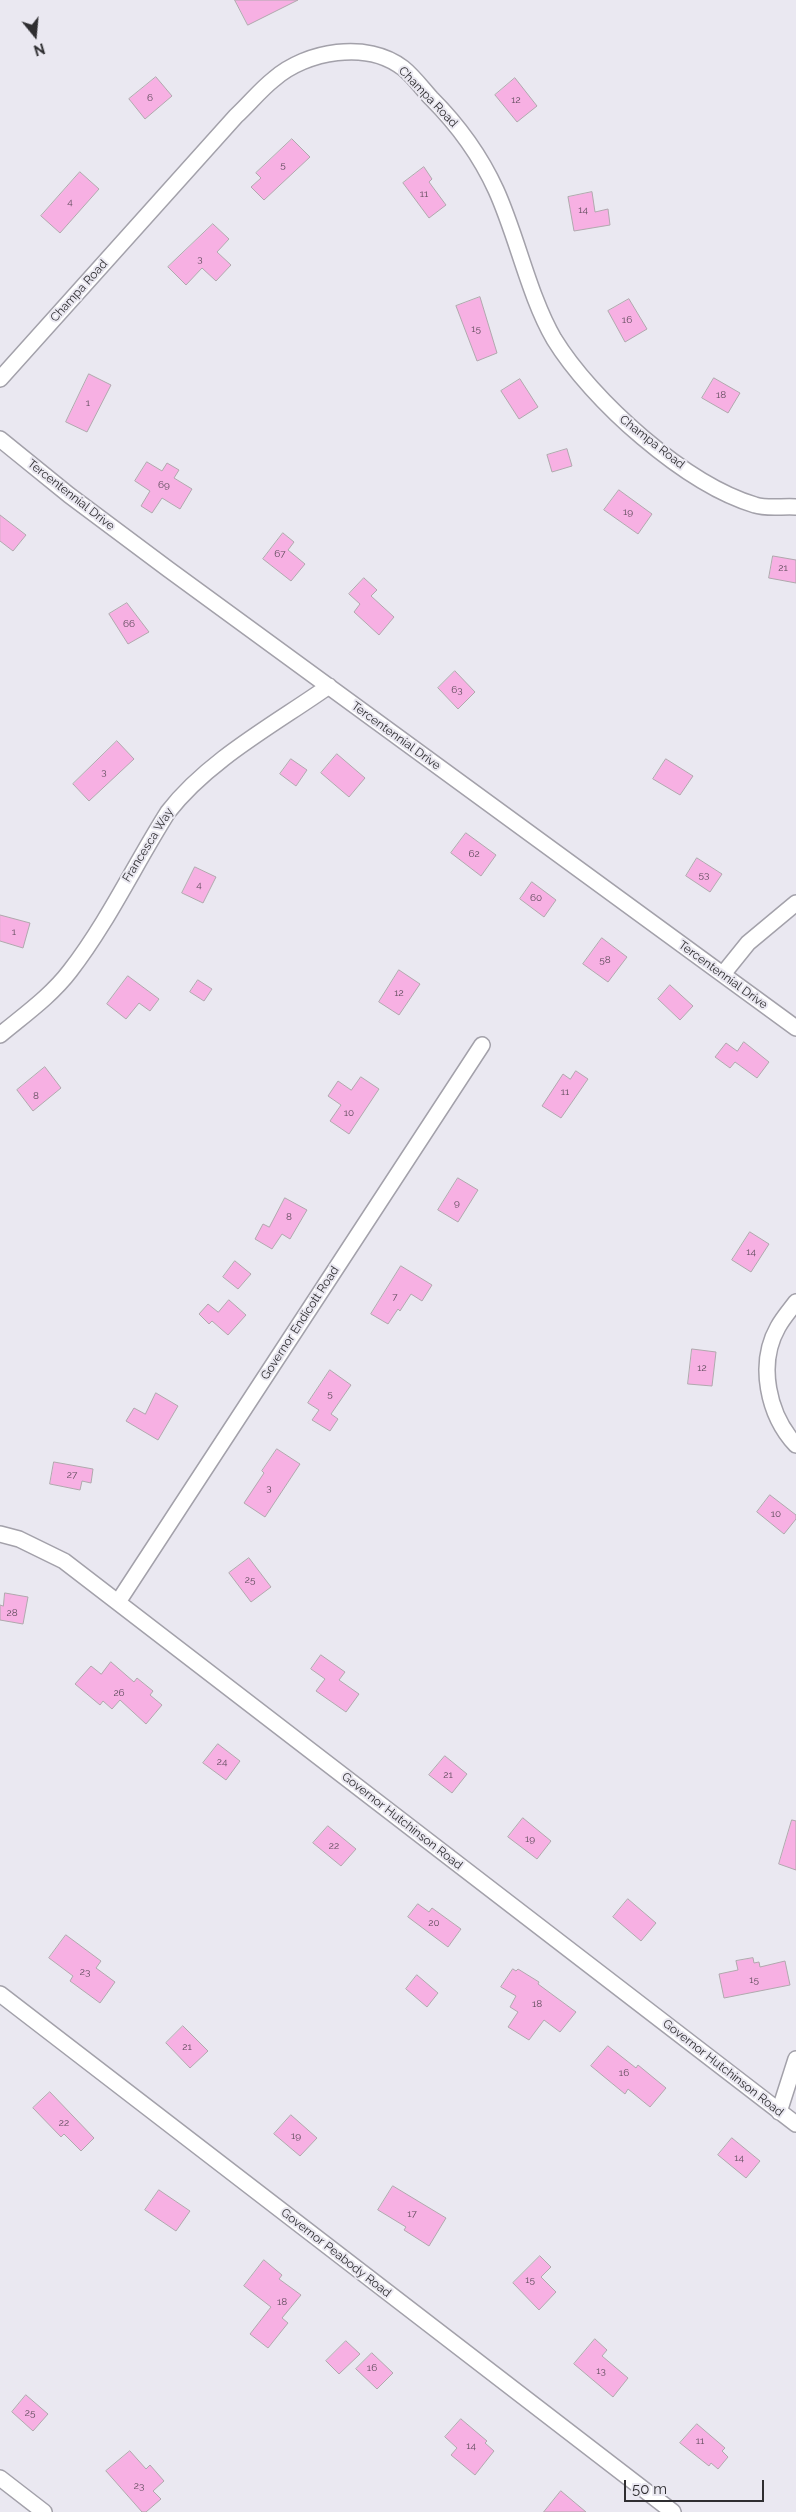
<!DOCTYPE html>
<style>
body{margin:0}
#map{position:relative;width:796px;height:2512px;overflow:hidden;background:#eae8f1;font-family:Raleway,sans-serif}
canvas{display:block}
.north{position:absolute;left:10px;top:10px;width:50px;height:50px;-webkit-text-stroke:4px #eae8f1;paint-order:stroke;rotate:163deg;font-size:14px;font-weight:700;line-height:20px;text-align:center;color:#2f2e31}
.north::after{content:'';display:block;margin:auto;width:18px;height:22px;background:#2f2e31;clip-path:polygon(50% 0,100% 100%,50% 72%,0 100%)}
.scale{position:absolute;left:624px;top:2480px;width:140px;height:22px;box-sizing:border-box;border:2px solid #2f2e31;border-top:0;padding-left:6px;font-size:15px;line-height:18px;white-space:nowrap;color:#2f2e31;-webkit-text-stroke:4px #eae8f1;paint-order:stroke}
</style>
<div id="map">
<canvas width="796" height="2512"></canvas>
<div class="north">N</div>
<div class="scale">50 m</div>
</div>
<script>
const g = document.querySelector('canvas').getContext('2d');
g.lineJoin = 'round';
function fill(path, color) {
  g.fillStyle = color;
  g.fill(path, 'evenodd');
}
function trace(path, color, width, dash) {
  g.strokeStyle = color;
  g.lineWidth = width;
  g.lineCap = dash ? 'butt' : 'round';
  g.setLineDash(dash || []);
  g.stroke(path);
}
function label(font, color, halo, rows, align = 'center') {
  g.font = font + ' Raleway,sans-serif';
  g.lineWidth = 4;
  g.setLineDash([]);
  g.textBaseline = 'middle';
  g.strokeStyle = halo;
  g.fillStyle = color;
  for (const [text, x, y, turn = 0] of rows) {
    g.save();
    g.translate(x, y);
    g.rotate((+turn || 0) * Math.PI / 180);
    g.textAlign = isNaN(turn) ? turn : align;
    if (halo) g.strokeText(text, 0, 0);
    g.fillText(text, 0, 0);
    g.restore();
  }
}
const building = new Path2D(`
 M235,0h63l-50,25z
 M156,77l16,19 -27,23 -16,-20z
 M515,78l22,28 -20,16 -22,-27z
 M292,139l18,18 -46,43 -13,-13 10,-9 -5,-5z
 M424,167l8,12 -3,3 17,23 -17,13 -26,-35z
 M80,172l19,17 -39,44 -19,-17z
 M592,192l3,20 13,-3 2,16 -36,6 -6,-34z
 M213,224l16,15 -12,13 14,13 -15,16 -14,-13 -16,17 -18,-18z
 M480,297l17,56 -20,8 -21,-55z
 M629,299l18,30 -22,13 -17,-31z
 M89,374l22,11 -24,47 -21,-10z
 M714,378l26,15 -12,20 -26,-15z
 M520,379l18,28 -19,12 -18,-28z
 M567,449l5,17 -20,6 -5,-17z
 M147,462l15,9 5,-8 12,7 -5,8 18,11 -12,20 -18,-11 -10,15 -11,-7 9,-15 -15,-10z
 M619,490l33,24 -14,20 -34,-24z
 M0,515l26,20 -13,16 -13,-10z
 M283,533l11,9 -6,8 17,14 -14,17 -28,-22z
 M773,556l23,4v23l-27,-5z
 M364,578l13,12 -6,6 23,21 -15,18 -25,-23 6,-8 -11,-10z
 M127,603l22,29 -21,12 -19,-30z
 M455,671l20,21 -17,17 -20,-21z
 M117,741l17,18 -45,42 -16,-17z
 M337,754l28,24 -16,19 -28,-24z
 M291,759l16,11 -11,16 -16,-12z
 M666,759l27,17 -13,19 -27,-16z
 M466,833l30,22 -15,21 -30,-23z
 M697,858l25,16 -12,18 -24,-16z
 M195,867l21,10 -13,26 -21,-10z
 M532,882l24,18 -12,17 -24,-18z
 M0,915l30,8 -7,25 -23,-7z
 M602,938l25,19 -19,25 -25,-18z
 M399,970l21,14 -21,31 -20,-13z
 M128,976l31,23 -9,12 -11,-8 -13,16 -19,-15z
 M198,980l14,9 -8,12 -14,-9z
 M670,985l23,21 -13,14 -22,-21z
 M744,1042l25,20 -12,16 -22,-16 -5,6 -15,-11 11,-14 11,8z
 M45,1067l16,21 -28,23 -16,-21z
 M576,1071l12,8 -27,39 -19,-12 21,-32 7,5z
 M361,1077l18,12 -30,45 -19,-13 11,-16 -13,-9 10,-15 13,9z
 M458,1178l20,12 -20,32 -20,-12z
 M285,1198l22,12 -17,29 -8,-5 -10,15 -17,-10 8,-15 6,3z
 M750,1232l19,12 -18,28 -19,-12z
 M235,1261l16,13 -13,15 -15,-12z
 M401,1266l31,19 -10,16 -11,-7 -11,17 -2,-2 -10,15 -17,-10z
 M229,1300l17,15 -18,20 -16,-14 -3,3 -10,-10 9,-10 10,8z
 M692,1349l24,3 -4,34 -24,-2z
 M330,1370l21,15 -20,29 7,5 -8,12 -18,-11 7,-10 -11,-7z
 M156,1393l22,13 -20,34 -32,-19 8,-13 11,6z
 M277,1449l23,15 -35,53 -21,-14 20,-30 -2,-2z
 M54,1462l39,7 -2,14 -9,-2 -2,9 -30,-6z
 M770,1495l26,20v4l-12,15 -27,-22z
 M249,1558l22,29 -20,15 -22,-29z
 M5,1593l23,4 -5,27 -23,-4v-15l3,1z
 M321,1655l24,17 -6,8 20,14 -13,18 -30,-21 9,-12 -14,-10z
 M111,1662l23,20 3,-4 16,13 -3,4 12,10 -16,19 -26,-24 -8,9 -9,-8 -3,4 -25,-21 16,-18 10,8z
 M218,1744l22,17 -14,19 -23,-17z
 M445,1756l22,18 -15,19 -23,-18z
 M523,1818l28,23 -14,18 -29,-22z
 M792,1820l4,1v49l-17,-6z
 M328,1826l28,23 -15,17 -28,-23z
 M628,1899l28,24 -15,18 -28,-24z
 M418,1904l11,8 3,-4 29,21 -13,18 -40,-30z
 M66,1935l35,26 -5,7 19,14 -15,21 -30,-22 3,-5 -24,-18z
 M753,1958l1,5 5,-1 1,5 25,-6 5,24 -66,13 -5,-24 19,-4 -2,-9z
 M513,1969l3,2 2,-2 21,13 -1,2 38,28 -16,20 -16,-12 -15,20 -21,-13 10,-15 -8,-5 6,-11 -15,-9z
 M417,1975l21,18 -11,14 -21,-18z
 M183,2026l25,25 -18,17 -24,-25z
 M608,2046l28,22 2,-3 28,23 -16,19 -22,-18 -3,5 -34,-28z
 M50,2092l44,46 -13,13 -17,-17 -3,3 -28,-29z
 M291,2115l26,23 -17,18 -26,-22z
 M732,2138l28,23 -14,17 -28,-23z
 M393,2186l53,32 -17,28 -25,-16 2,-3 -28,-17z
 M159,2190l31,21 -14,20 -31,-21z
 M540,2256l11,11 -10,10 15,15 -17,18 -26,-27z
 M264,2260l18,15 -3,4 22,16 -19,23 6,5 -20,25 -18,-14 21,-27 -27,-21z
 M595,2339l12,11 -5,6 26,22 -15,19 -39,-33z
 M346,2341l14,13 -21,20 -13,-13z
 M372,2353l21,20 -16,16 -21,-20z
 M26,2395l22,19 -15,17 -21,-19z
 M461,2419l26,22 -2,2 9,8 -19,24 -24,-20 6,-7 -12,-11z
 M697,2424l28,24 -3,3 6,6 -10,12 -7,-6 -2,3 -29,-23z
 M130,2451l16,18 4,-4 14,16 -11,10 8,8 -15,13h-4l-36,-41z
 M561,2491l25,21h-42z`);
fill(building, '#f7b0e3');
trace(building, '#b0a8ad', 1);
const minor = new Path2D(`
 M0,379l236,-263c13,-12 24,-26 38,-37 32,-28 93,-39 129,-11 10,8 19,20 28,30 27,27 49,57 65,92 21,46 33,106 58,149 38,62 131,145 201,166 12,4 28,1 41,2
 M0,439l69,56 99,74 628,459
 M723,974l25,-31 48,-40
 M0,1035c24,-20 51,-39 70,-64 38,-49 65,-107 98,-159 40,-52 107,-88 161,-126
 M796,1302c-6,8 -13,16 -18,25 -21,37 -10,88 18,118
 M0,1534l19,5 45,22 732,563
 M118,1602l364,-557
 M0,1994l673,518
 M779,2112l17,-53
 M0,2478l44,34`);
trace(minor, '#a3a1aa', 18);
trace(minor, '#fff', 15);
label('10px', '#614e5e', null, [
 ["6",150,98],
 ["12",516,100],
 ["5",283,165],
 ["11",424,194],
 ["4",70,202],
 ["14",583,210],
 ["3",200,259],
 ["16",627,320],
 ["15",476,329],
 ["18",721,395],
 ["1",88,403],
 ["69",164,485],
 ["19",628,512],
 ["67",280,554],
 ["21",783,568],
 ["66",129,624],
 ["63",457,690],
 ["3",104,772],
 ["62",474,854],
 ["53",704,875],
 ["4",199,885],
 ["60",536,898],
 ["1",14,932],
 ["58",605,960],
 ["12",399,993],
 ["11",565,1092],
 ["8",36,1096],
 ["10",349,1113],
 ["9",457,1203],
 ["8",289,1217],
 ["14",751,1252],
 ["7",395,1297],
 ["12",702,1368],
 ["5",330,1394],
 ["27",72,1475],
 ["3",269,1488],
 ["10",776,1514],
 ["25",250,1580],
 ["28",12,1613],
 ["26",119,1693],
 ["24",222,1762],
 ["21",448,1775],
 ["19",530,1839],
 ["22",334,1846],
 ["20",434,1923],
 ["23",85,1972],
 ["15",754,1980],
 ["18",537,2004],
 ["21",187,2047],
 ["16",624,2073],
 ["22",64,2123],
 ["19",296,2136],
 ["14",739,2158],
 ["17",412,2214],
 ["15",530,2280],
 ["18",282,2302],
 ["16",372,2368],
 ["13",601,2371],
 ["25",30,2413],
 ["11",700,2441],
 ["14",471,2446],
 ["23",139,2486]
]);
label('12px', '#2f2e31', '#eae8f1', [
 ["Champa Road",428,97,46],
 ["Champa Road",79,291,-48],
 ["Champa Road",652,442,38],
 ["Tercentennial Drive",71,495,38],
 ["Tercentennial Drive",396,736,36],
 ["Francesca Way",148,845,-58],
 ["Tercentennial Drive",723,975,36],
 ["Governor Endicott Road",300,1323,-57],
 ["Governor Hutchinson Road",402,1821,38],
 ["Governor Hutchinson Road",723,2068,38],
 ["Governor Peabody Road",336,2253,38]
]);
</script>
